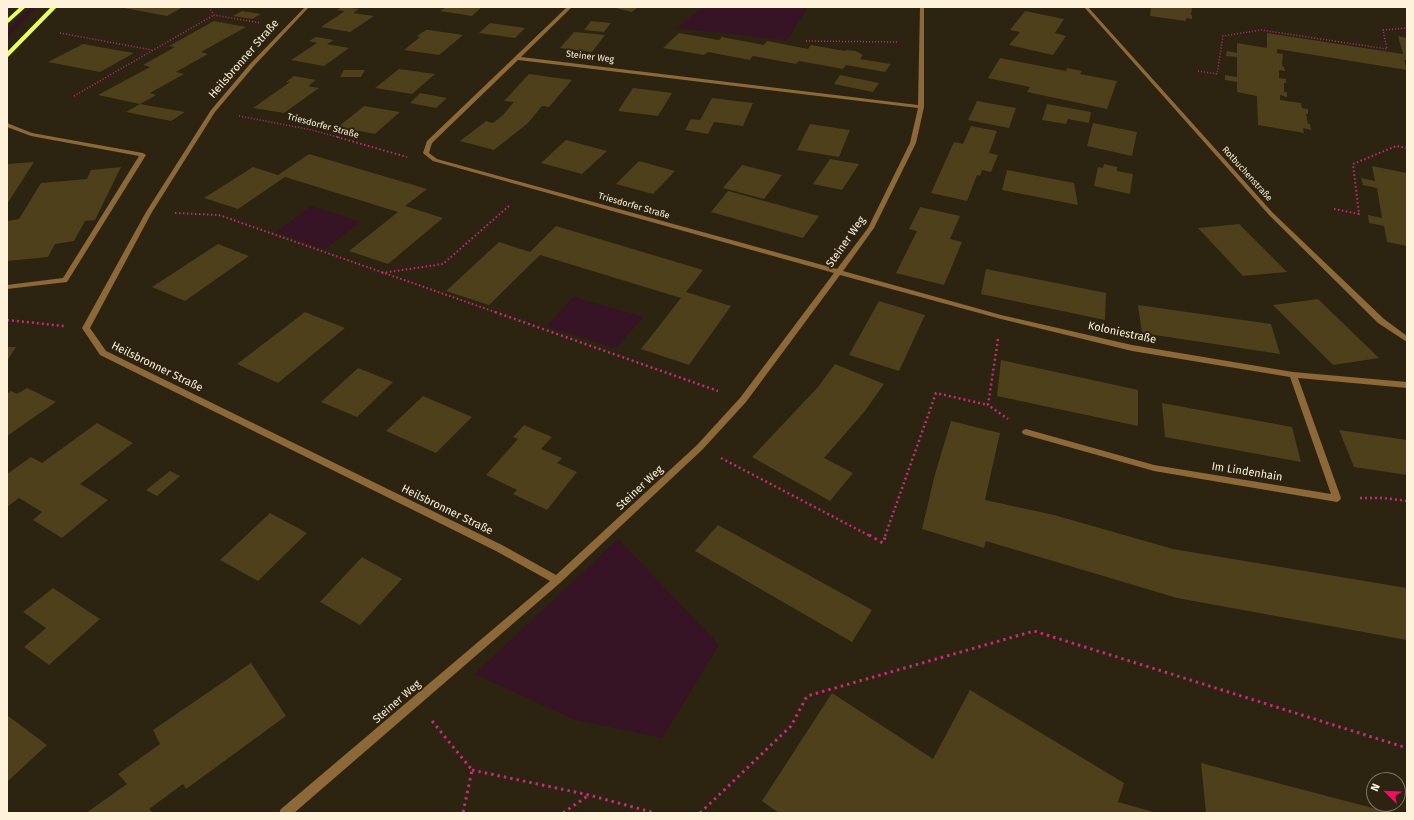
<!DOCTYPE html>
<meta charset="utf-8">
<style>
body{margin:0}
#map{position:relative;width:1414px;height:820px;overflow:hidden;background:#2c2310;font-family:"Fira Sans",sans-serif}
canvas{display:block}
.frame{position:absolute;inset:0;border:8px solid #fff2db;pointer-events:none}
.north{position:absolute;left:1366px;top:772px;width:40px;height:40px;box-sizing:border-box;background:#2c2310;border:1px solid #807661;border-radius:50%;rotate:293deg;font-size:11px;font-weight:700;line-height:16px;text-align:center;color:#fff2db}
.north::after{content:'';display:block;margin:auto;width:14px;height:18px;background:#ff0764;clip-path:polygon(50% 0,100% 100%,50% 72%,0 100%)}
</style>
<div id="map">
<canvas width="1414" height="820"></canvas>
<div class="frame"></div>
<div class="north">N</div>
</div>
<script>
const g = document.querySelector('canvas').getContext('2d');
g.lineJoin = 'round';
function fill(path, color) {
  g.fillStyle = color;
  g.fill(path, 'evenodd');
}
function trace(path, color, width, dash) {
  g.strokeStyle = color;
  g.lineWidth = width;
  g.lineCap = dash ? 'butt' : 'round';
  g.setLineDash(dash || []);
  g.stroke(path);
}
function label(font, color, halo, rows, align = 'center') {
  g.font = font + ' "Fira Sans",sans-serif';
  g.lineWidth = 4;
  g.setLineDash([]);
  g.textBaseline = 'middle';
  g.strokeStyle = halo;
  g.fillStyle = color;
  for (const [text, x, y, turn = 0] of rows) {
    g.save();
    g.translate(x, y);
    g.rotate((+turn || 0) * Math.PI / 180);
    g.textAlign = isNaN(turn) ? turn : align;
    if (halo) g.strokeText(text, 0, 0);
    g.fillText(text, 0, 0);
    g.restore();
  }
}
fill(new Path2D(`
 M31,7h6l-30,31v-7z
 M703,7h98l6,1 -20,32 -110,-12z
 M311,206l49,16 -35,27 -48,-17z
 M573,297l70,20 -27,31 -69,-22z
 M618,539l101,106 -57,93 -89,-19 -98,-45z`), '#361325');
fill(new Path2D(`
 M119,7h64l-16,9z
 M342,7l17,2 -6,4 21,3 -24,16 -29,-5 24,-16 -8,-1z
 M446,7h36l-10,9 -32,-5z
 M611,7h27l-6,5z
 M1151,7h41l-1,8h1v4l-6,-1v3l-36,-5z
 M242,11l19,3 -9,5 -19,-3z
 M1025,11l39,8 -9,14 11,3 -13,19 -44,-10 11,-13 -10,-2z
 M214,21l32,6 -45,25 7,2 -32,18 8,2 -34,19 6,2 -16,9 -42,-9 52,-28 -7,-2 32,-18 -6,-1z
 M591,21l20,2 -7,9 -20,-2z
 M490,23l35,5 -10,10 -36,-5z
 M426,30h3l34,5 -24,20 -35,-5 16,-13 -3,-1z
 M574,32l12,1 19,2 -13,17 -32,-4z
 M679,33l40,7 3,-3 42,8 3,-4 41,8 3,-4 34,6 1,-1 10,1 7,4 -3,4 31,5 -6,8 -39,-7 -3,4 -44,-8 -3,3 -43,-8 -3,4 -42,-8 -4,3 -41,-7z
 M1267,33l136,21 -5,-18 9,2v22h-3l3,10 -130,-21v4l6,1 -1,12 2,1 1,4 -6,-1v8l7,1v4h-2v9h3v5l-7,-2v5l21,3 1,5 6,1v5h-2l2,10h2l1,6 -8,-2 1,5 -46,-8 -1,-29 -20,-4v-10l-12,-2v-5l12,2v-20l-11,-1 1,-5 10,2v-10l30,5z
 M316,37l18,3 -7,4 22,4 -25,18 -33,-6 26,-17 -8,-2z
 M83,44l33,6 18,3 -34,19 -52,-10z
 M1000,58l66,13 1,-3 15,3 -2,3 37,7 -10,28 -80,-17 3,-5 -42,-9z
 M399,69l36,5 -23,20 -37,-6z
 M344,70h21l-4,7h-21z
 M529,74l43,6 -23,27 -7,-1 -14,17 -34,27 -34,-9 26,-20 7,2 9,-7 12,-14 -10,-1z
 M840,75l39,8 -6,9 -39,-8z
 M294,76l22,4 -8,6 11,2 -35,25 -31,-5 37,-26h-4z
 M633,88l39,5 -14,23 -40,-5z
 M420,93l27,5 -11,10 -26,-5z
 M712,98l41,5 -10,23 -29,-4 -6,12 -23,-4 6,-11 9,1z
 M977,101l39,7 -7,20 -41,-8z
 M140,104l45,8 -14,9 -45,-9z
 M1047,104l44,8 -2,11 -21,-4 -2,5 -24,-4z
 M364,106l36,6 -25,22 -37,-7z
 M1093,123l44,9 -5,24 -45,-10z
 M810,124l40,6 -11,27 -42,-7z
 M971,126l26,5 -8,22 9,2 -7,17 -9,-2 -2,6 -3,-1 -10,26 -36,-8 23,-51 9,2z
 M566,140l41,11 -25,23 -41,-11z
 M309,154l118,35 -22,17 38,12 -55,46 -39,-13 49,-39 -113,-35 -47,32 -34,-11 49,-31 25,8z
 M830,159l29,5 -17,26 -29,-6z
 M639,161l36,10 -22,23 -37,-10z
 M34,162l-27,42v-40z
 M1104,164l13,3v4l16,3 -3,20 -36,-8 4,-19 5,1z
 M742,165l40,10 -18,24 -41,-11z
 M1372,166l35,7v73l-20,-4 -3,-16 -15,-3 -1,-8 14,3 -5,-30 -14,-3 -2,-7 14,3z
 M121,167l-26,53 -10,1 -11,20 -19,3 -7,13 -41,4v-40l12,-2 22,-36 46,-4 4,-9z
 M1007,170l67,13 4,22 -76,-15z
 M728,191l91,25 -16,22 -92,-26z
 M920,207l40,9 -10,23 12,3 -18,43 -48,-12 21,-42 -8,-2z
 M1239,224l48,48 -44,4 -45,-48z
 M556,226l147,44 -17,22 45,14 -42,59 -48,-16 40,-51 -141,-43 -51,50 -43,-14 53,-49 31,10z
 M218,244l31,12 -64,45 -33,-14z
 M986,269l120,24 -1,27 -124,-26z
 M1318,299l61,59 -46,7 -60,-60z
 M879,301l46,14 -26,56 -50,-16z
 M1138,305l133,19 9,30 -138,-21z
 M305,312l40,16 -67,55 -41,-19z
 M7,347h9l-9,14z
 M1001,360l137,30v36l-141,-30z
 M835,364l49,20 -19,27 -41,47 29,15 -23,28 -78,-44 66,-70z
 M358,368l35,14 -36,35 -36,-15z
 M27,388l29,14 -49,34v-42l4,-3 6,3z
 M423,396l49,21 -36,36 -50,-22z
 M1162,403l130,24 9,35 -136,-25z
 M951,421l49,12 -15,67 69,15 119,34 234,39v52l-230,-42 -191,-57 -2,7 -62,-19 13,-55z
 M97,423l36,20 -53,41 28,16 -46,38 -29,-18 9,-8 -23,-14 -12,9v-33l24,-17 11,6z
 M524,425l28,12 -11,12 21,9 -5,5 20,9 -30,38 -34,-16 4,-4 -31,-15 32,-36 -5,-2z
 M1339,430l68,10v35l-53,-8z
 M170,471l10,5 -23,20 -11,-6z
 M270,513l37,20 -49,48 -38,-21z
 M718,525l154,85 -20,32 -157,-91z
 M362,557l40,22 -42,46 -40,-23z
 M53,588l47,31 -51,46 -25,-18 22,-19 -23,-16z
 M251,663l35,53 -100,73 -3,-5 -34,25 4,4h-67l41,-29 -9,-10 42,-30 -7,-14z
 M970,690l154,93 -6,19 39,11h-378l-17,-12 70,-108 101,66z
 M7,715l40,30 -40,37z
 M1201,763l187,49v1h-182z`), '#4e401b');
trace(new Path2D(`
 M209,7l5,8 47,8
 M60,33l92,17
 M806,41l92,1
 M1198,71l19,3 6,-38 38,-6 126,19 -4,-19 24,-2
 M74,96l140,-81
 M239,116l73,14 29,8`), '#c32b7c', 1.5, [1, 2]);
trace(new Path2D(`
 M337,137l70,20
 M1334,209l25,5 -6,-50 43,-18 11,2
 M175,213l44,2 279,98
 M382,273l61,-9 67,-59`), '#c32b7c', 2, [1.5, 2.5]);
trace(new Path2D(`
 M495,312l223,79
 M7,320l57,6
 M998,339l-10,66 20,14
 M721,458l149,78
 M1360,498h24l23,3
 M885,536l51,-143 52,12`), '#c32b7c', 2.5, [2, 3]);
trace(new Path2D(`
 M869,535l14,8 3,-8
 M432,721l40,49 -9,43
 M472,770l117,25 66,18
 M563,813l26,-18
 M700,813l91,-87 16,-30 227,-65 373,117`), '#c32b7c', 3, [2.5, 4]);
fill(new Path2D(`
 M7,123l25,10 111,20 3,2 -79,127 -60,7v-4l56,-7 76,-122 -108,-20 -24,-9z`), '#8d6839');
fill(new Path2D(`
 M305,7h4l-55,59 -39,46 -63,100 -62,116 16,23 396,194 54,30 141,-130 43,-47 94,-125 -401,-112 -9,-7 -1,-1 4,-12 140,-134h5l-51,50 397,48 2,-98h4v100l-8,36 -42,85 -31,43 158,44 131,30 161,27 114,10v6l-109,-10 43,120 -1,2 -3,2 -183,-31 -128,-36 -3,-1 -1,-2 1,-2 3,-1 128,36 177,29 -41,-117 -158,-26 -131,-32 -161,-44 -94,127 -43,47 -143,134 -266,230h-15l2,-4 269,-228 -54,-30 -396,-196 -18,-27 64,-116 65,-102 39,-46zM518,60l400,48 -8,35 -42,85 -31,41 -400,-110 -8,-6 3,-10z
 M1084,7h4l185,206 111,106 23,17v6l-29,-19 -109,-108z`), '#8d6839');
fill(new Path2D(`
 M20,7h6l-19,17v-5z
 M51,7h6l-50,51v-6z`), '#e7ff62');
label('9px', '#fff2db', '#2c2310', [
 ["Steiner Weg",590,57,7],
 ["Triesdorfer Straße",323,126,15],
 ["Rotbuchenstraße",1247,174,48],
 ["Triesdorfer Straße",634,206,16]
]);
label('11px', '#fff2db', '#2c2310', [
 ["Heilsbronner Straße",244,59,-49],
 ["Steiner Weg",846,242,-55],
 ["Koloniestraße",1122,333,12],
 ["Heilsbronner Straße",157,367,26],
 ["Im Lindenhain",1247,472,9],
 ["Steiner Weg",640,488,-43],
 ["Heilsbronner Straße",447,510,26],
 ["Steiner Weg",397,702,-41]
]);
</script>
